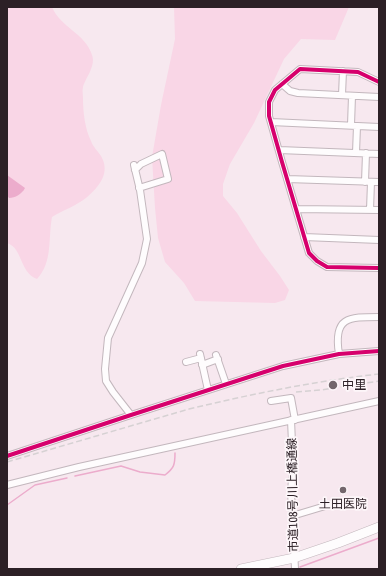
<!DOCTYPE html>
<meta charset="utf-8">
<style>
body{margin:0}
#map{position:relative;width:386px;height:576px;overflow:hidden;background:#f7e8ef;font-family:"Asap Condensed",sans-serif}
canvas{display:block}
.frame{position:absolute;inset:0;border:8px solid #2c2026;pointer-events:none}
</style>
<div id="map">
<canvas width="386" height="576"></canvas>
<div class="frame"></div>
</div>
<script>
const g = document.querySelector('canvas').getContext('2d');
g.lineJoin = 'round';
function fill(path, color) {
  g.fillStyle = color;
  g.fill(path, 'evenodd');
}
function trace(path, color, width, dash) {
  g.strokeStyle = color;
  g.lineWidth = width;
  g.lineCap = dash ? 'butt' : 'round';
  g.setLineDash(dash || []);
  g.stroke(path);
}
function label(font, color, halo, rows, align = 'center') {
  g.font = font + ' "Asap Condensed","Noto Sans JP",sans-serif';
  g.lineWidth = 3.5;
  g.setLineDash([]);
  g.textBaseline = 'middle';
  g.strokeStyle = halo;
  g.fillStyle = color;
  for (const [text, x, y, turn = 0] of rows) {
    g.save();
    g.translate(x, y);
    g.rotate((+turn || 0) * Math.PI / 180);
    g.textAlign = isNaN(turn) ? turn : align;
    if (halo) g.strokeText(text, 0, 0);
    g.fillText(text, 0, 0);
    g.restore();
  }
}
fill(new Path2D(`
 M7,7h45c8,20 34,27 40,48 4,11 -6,22 -9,32 -1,4 0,8 0,12 0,13 2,30 8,42 2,6 7,10 10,15 10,17 -2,31 -15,42 -10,8 -23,12 -34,19 -4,21 1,45 -15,62 -18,-7 -14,-31 -30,-36z
 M174,7h175l-14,33 -34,-1 -17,20 -30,64 -24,41 -7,20v12l14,17 24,38 19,25 9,14 -4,10 -10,3 -80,-2 -11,-18 -19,-21 -7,-24 -3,-30 -3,-51 9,-52 14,-66z`), '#f9d6e6');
fill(new Path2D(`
 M7,175l18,13c-3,6 -10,10 -16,10l-2,-3z`), '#ecaccc');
trace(new Path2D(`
 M75,476l46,-10 19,6 25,3c9,-7 10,-10 10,-22
 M7,505l28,-20 32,-7
 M300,567l79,-29`), '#ecaccc', 1.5);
const minor = new Path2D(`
 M379,82l-21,-10 -58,-3 -25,21 -6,12v14l13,46 27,91 8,8 10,6 52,1
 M282,84l8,7 8,2 81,4
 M342,95l1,-24
 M271,122l108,5
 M351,125l1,-29
 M279,150l100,4
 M356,153l1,-27
 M135,170l6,-6 21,-10 6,25 -29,9
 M287,179l92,3
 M365,182l1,-29
 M296,209l83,1
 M370,210l1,-28
 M304,237l75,3
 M200,354l8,36
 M339,354c-6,-37 9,-37 40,-37
 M216,355l10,29
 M186,362l15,-4
 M202,365l16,-6
 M271,401l20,-3 4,22
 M131,415l-18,-23 -7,-11 -1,-12 3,-31 34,-75 5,-24 -7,-49 -6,-25
 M291,420l2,46 -2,26 4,77
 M7,456l124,-41 152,-49 56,-12 40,-3
 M7,485l72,-18 300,-66
 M292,516l40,-12`);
const highway = new Path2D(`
 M241,569l53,-11 44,-15 41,-16`);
trace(minor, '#c3b7bd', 8);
trace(highway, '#c3b7bd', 10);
trace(minor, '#fefcfd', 6);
trace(highway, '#fefcfd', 9);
trace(new Path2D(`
 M296,392l25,-2 58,-9
 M7,462l182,-53c63,-15 126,-28 190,-35`), '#d6d1d3', 1.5, [6, 3]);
trace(new Path2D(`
 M379,82l-21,-10 -58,-3 -25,21 -6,12v14l13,46 27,91 8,8 10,6 52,1
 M7,456l124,-41 152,-49 56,-12 40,-3`), '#d6006c', 4);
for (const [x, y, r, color] of [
 [333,385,5,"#73666c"],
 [343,490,4,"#73666c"]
]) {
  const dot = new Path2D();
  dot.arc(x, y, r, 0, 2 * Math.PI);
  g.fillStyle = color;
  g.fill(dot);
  trace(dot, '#fdf6f9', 1.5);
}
label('12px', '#2c2026', '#fdf6f9', [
 ["中里",342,385],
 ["土田医院",343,504,"center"]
], 'left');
label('12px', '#2c2026', '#fdf6f9', [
 ["市道108号 川上橋通線",293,495,-91]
]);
</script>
